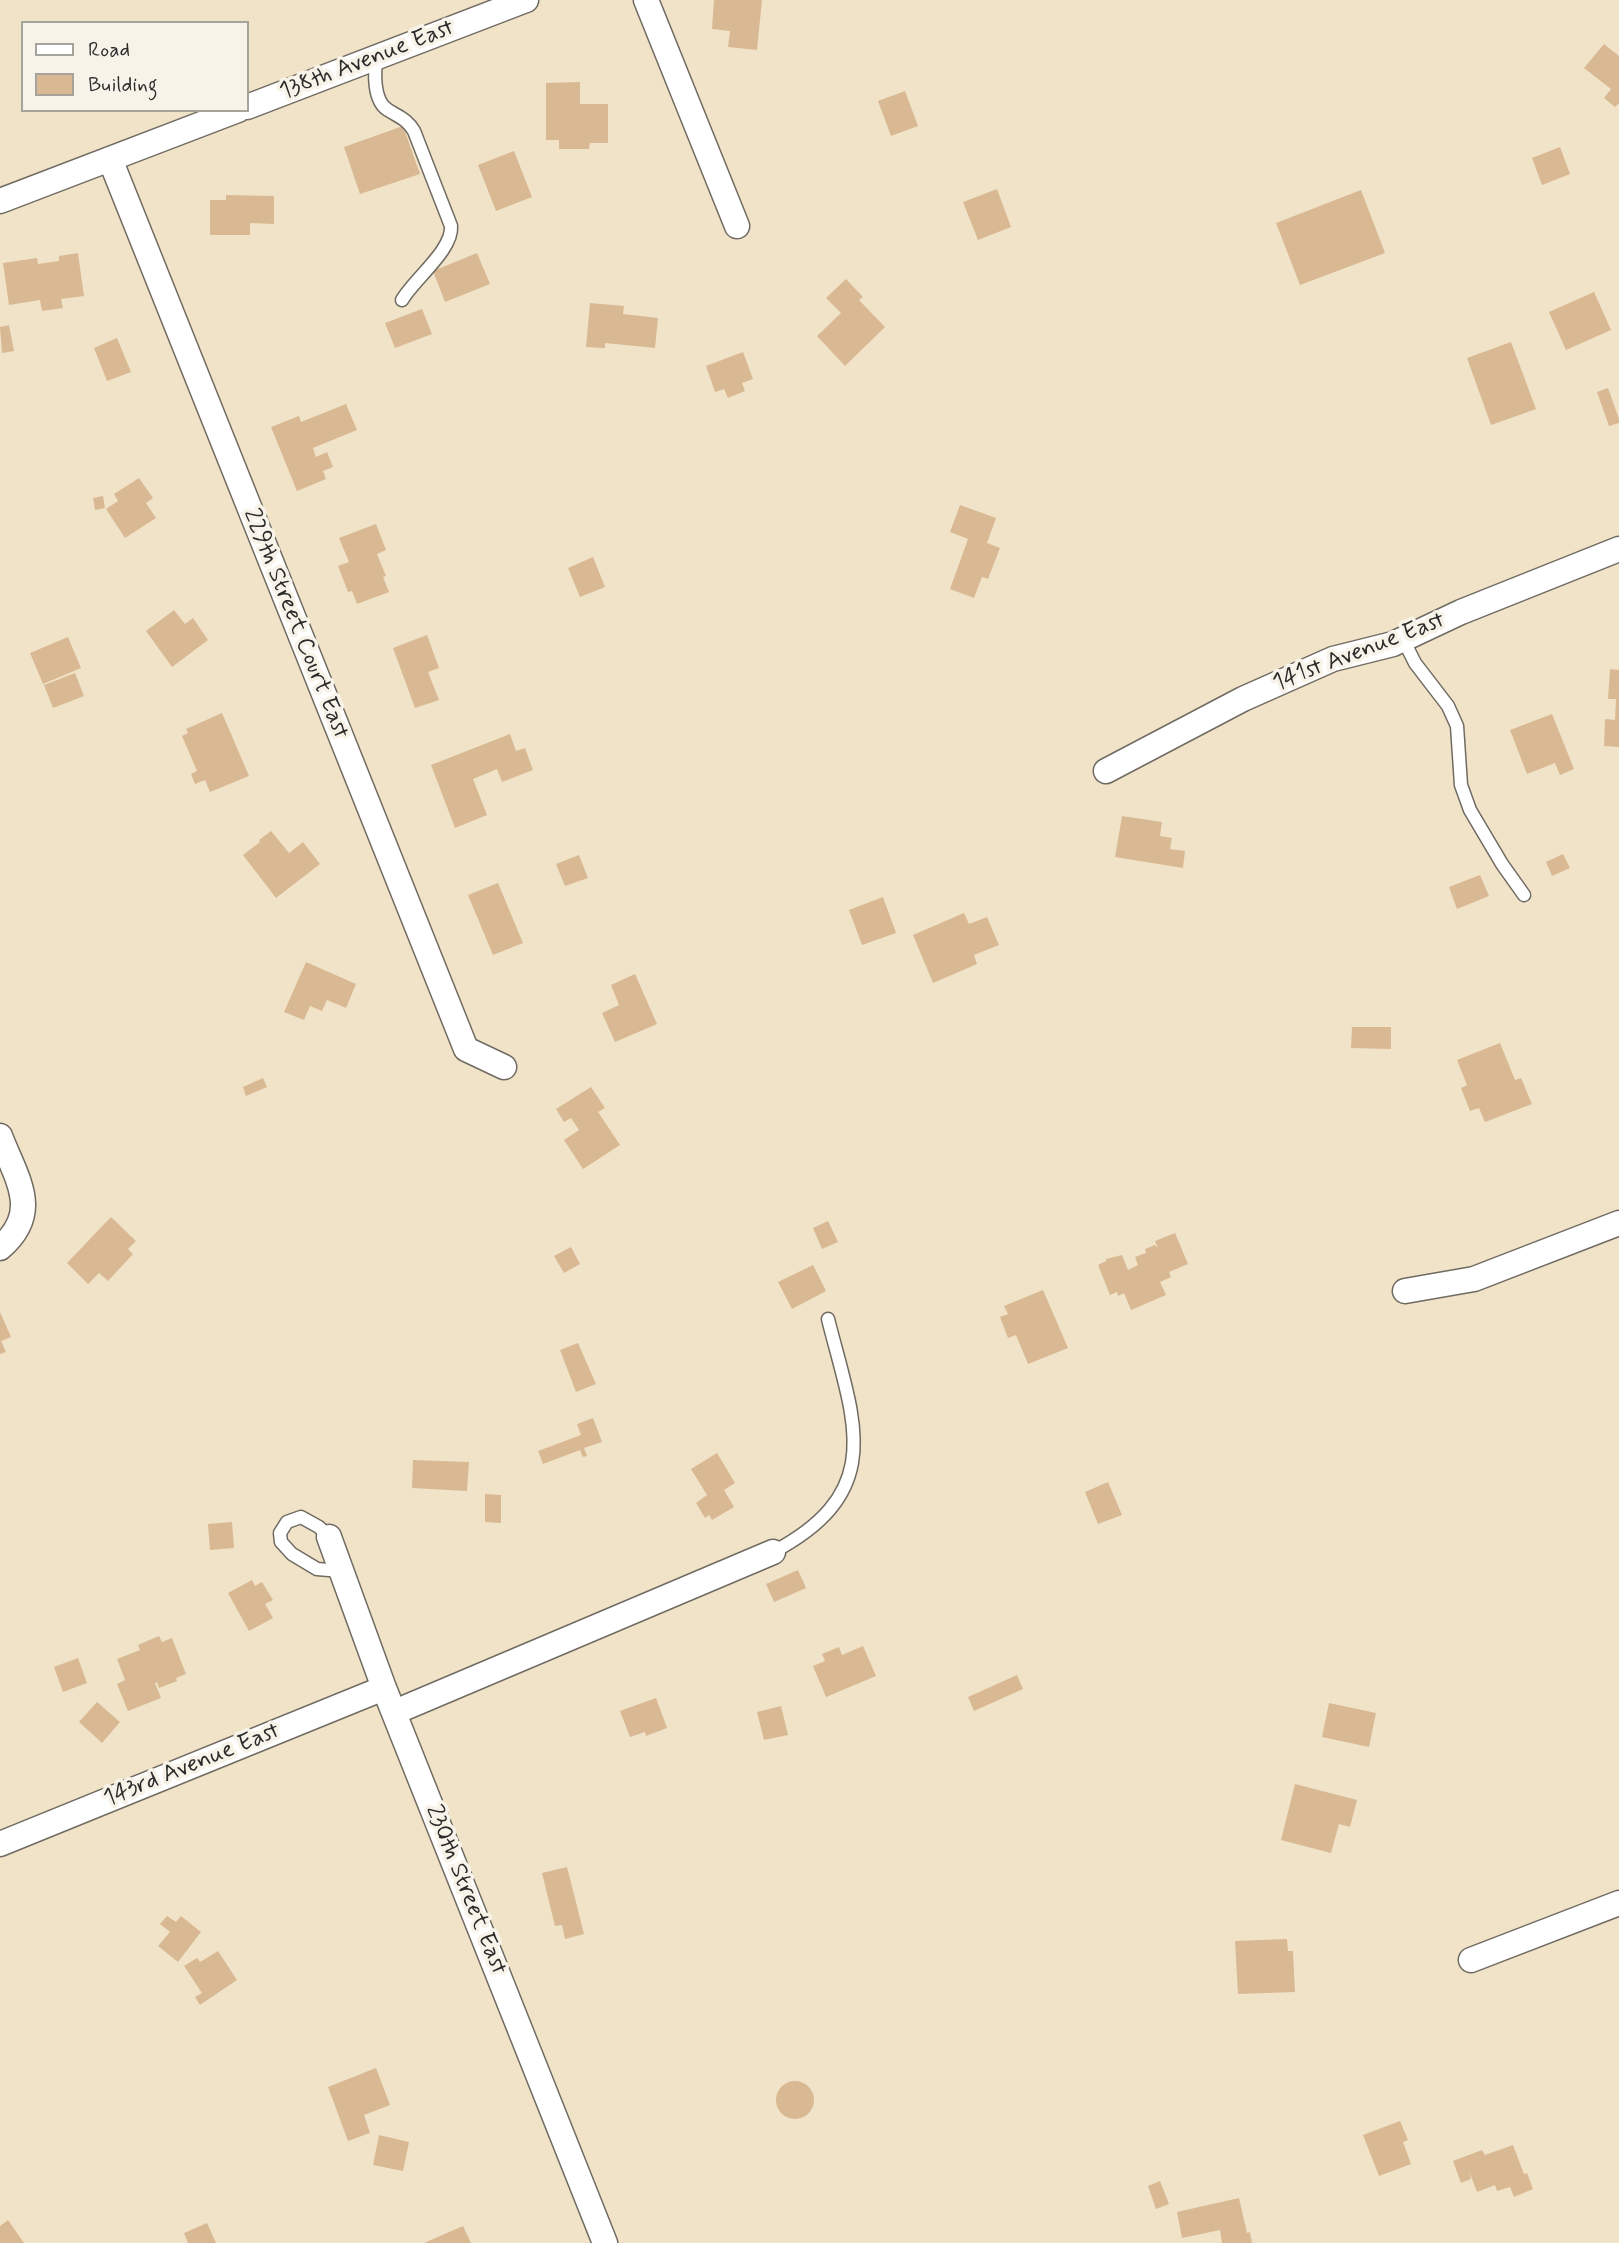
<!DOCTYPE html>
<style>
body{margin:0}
#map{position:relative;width:1619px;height:2243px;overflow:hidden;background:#f1e3c8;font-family:Mynerve,sans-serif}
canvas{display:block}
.legend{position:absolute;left:21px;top:21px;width:228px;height:91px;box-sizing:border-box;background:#f7f3e8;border:2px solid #a5a39c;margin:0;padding:9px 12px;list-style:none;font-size:21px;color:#2b2b2b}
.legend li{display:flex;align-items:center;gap:14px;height:35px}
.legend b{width:35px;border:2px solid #a5a39c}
</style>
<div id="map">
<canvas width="1619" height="2243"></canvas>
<ul class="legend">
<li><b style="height:9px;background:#fff"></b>Road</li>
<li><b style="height:19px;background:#d8b993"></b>Building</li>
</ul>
</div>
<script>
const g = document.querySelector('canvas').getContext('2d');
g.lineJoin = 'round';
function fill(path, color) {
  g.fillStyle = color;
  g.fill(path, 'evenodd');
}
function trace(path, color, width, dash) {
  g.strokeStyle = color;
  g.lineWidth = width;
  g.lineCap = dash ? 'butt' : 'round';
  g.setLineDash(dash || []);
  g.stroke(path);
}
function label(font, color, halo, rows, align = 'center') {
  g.font = font + ' Mynerve,sans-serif';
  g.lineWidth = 7;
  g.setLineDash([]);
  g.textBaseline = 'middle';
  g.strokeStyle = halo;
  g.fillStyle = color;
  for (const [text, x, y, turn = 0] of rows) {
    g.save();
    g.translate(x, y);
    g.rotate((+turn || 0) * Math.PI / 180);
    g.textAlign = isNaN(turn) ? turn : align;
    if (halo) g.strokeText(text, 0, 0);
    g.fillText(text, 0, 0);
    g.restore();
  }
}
fill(new Path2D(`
 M714,0h48l-5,50 -29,-3 2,-16 -18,-2z
 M1604,44l15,12v47l-4,4 -11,-9 7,-9 -27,-21z
 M580,82v22h28v39h-18l-1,6h-30v-9h-13v-57z
 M905,91l13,35 -27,10 -13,-35z
 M403,126l17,48 -60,20 -16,-47z
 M1560,147l10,27 -28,11 -10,-27z
 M514,151l18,46 -36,14 -18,-46z
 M997,189l14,38 -33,13 -15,-38z
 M1361,190l24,63 -85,32 -24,-62z
 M226,195l48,1v28l-24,-1v12h-40v-35h16z
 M78,253l6,43 -23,3 2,9 -21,3 -2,-11 -31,5 -6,-42 34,-5 1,6 21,-3v-5z
 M477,253l13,31 -45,18 -12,-31z
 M846,279l17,18 -4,3 26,27 -40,39 -28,-30 24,-23 -15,-15z
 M1594,292l17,38 -45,20 -17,-38z
 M590,303l34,3 -1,8 35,4 -3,30 -50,-5v5l-19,-1z
 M422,309l10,25 -37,14 -10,-25z
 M9,325l5,26 -12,2 -2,-26z
 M117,338l14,34 -24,9 -13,-33z
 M1511,342l25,67 -45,16 -24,-67z
 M743,352l10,27 -11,4 3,8 -17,7 -4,-9 -9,3 -9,-26z
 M1608,388l11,31v4l-10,3 -12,-34z
 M346,404l11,26 -44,18 3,9 11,-5 6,15 -10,4 3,8 -29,12 -26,-64 28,-11 2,6z
 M139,478l14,20 -7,5 10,15 -31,20 -19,-29 12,-8 -4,-7z
 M103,496l2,12 -10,2 -2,-12z
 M960,505l36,13 -9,25 13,5 -12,31 -6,-2 -8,21 -24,-9 18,-50 -18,-7z
 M376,524l10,26 -9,4 9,22 -3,1 6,15 -32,12 -5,-13 -4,1 -10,-26 11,-4 -10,-24z
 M593,557l12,30 -25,10 -12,-29z
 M174,610l11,14 8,-6 15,22 -36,27 -26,-36z
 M427,635l12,33 -11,4 11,28 -24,8 -22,-60z
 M68,637l13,31 -38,16 -13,-31z
 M1610,669l9,1v77l-15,-1 1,-27 10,1 1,-21h-8z
 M75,673l9,23 -31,12 -9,-23z
 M222,713l27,63 -39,16 -5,-12 -10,4 -4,-10 6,-3 -15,-35 6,-3 -2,-4z
 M1552,714l22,55 -14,6 -5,-12 -28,11 -17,-44z
 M510,734l6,17 9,-3 8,22 -31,12 -5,-13 -24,10 14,36 -32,13 -24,-63z
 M1122,816l40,6 -2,14 12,2 -2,11 15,2 -2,17 -68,-11z
 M271,831l18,22 14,-11 17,22 -44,34 -33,-43 17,-13 -1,-2z
 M1563,854l7,14 -18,8 -6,-14z
 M579,855l9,23 -23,8 -9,-22z
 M1480,875l9,21 -32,13 -8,-22z
 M498,883l25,60 -30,12 -25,-60z
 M883,897l13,36 -34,12 -13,-35z
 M964,913l5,11 18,-7 12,28 -25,10 3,9 -44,19 -20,-48z
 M306,962l50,22 -10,24 -19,-8 -5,11 -12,-5 -6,14 -20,-8z
 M635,974l22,50 -42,18 -13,-29 17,-8 -8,-20z
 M1352,1027h39v22l-40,-1z
 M1500,1043l15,37 6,-2 11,26 -47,18 -6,-14 -9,3 -9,-23 6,-3 -10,-25z
 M263,1078l4,9 -21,9 -3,-9z
 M591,1087l14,21 -7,4 22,33 -37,24 -19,-29 15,-10 -8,-12 -7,4 -8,-13z
 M111,1217l25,24 -8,8 5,5 -25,27 -9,-8 -11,11 -21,-21z
 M828,1221l10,21 -16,7 -9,-21z
 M1175,1233l13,31 -19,8 2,5 -11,5 6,13 -35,15 -7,-17 -6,3 -1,-4 -7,3 -12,-30 8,-4v-2l16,-4 6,15 10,-5 -3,-8 11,-4 -1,-4 10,-4 3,3 -3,-7z
 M571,1247l9,17 -16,9 -10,-17z
 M813,1265l13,26 -34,18 -14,-27z
 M1043,1290l25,58 -40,16 -12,-29 -8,3 -8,-21 8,-3 -4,-8z
 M0,1312l11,25 -10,4 5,11 -6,2z
 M578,1343l18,41 -20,8 -16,-42z
 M593,1418l9,24 -18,6 3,8 -4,1 -3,-7 -37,14 -5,-13 43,-16 -4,-11z
 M717,1453l18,30 -11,7 10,17 -22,13 -3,-5 -4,3 -9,-15 11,-8 -16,-26z
 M413,1460l56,2 -2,29 -55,-3z
 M1108,1482l14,33 -24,9 -13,-32z
 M485,1494l16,1v28l-16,-1z
 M232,1522l2,26 -24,2 -2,-26z
 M798,1570l8,18 -32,14 -8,-18z
 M252,1580l3,6 7,-4 11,18 -8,4 8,14 -24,13 -21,-38z
 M159,1636l3,6 10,-4 14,36 -10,4 1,3 -18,7 -2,-6 -2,1 6,15 -33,13 -11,-27 8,-4 -8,-21 23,-9 -2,-5z
 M863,1646l13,30 -50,21 -13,-31 12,-5 -3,-7 17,-7 3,8z
 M78,1658l9,25 -24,9 -9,-25z
 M1017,1675l6,14 -49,22 -6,-14z
 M656,1698l11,30 -21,8 -1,-4 -15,5 -10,-26z
 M97,1702l23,20 -18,21 -23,-21z
 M1329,1703l47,10 -7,34 -47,-10z
 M781,1706l7,29 -24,5 -7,-28z
 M1295,1784l62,16 -7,27 -11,-3 -8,29 -50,-13z
 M567,1867l17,67 -19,5 -3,-14 -7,1 -13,-53z
 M167,1916l9,6 5,-6 20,16 -23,30 -20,-16 12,-14 -10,-8z
 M1287,1939l1,12h5l2,41 -57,2 -3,-53z
 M218,1951l19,29 -37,25 -5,-8 7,-4 -18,-27 13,-8 3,4z
 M376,2068l14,37 -26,10 6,18 -22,8 -20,-54z
 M776 2100a19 19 0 1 1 38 0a19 19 0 1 1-38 0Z
 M1400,2121l8,19 -5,2 8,22 -32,12 -16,-41z
 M379,2135l30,7 -6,29 -30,-6z
 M1513,2145l11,29 3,-1 6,16 -19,8 -4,-10 -13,4 -2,-6 -18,7 -8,-21 2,8 -10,4 -8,-22 29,-11 3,5z
 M1160,2181l9,23 -13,5 -8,-23z
 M1239,2198l8,35 3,-1 2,11h-30l-2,-13 -38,8 -5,-26z
 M8,2220l16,23h-24v-17z
 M207,2223l9,20h-28l-4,-10z
 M463,2226l8,17h-47z`), '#d8b993');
const lane = new Path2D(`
 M377,57c-3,15 -4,44 11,53 11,7 19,9 26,21l37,95c2,24 -37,53 -49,74
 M1403,639l12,24 33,43 9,20 4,59 9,25 32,54 22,31
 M329,1537l-10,-10 -18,-10 -14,5 -7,11 1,9 11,12 25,15 24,2
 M773,1552c115,-61 81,-130 55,-233`);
const street = new Path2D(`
 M646,0l91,226
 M247,107l279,-107
 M110,159l356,890 38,18
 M0,201l238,-91
 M1106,771l137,-72 90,-40 60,-15 68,-32 158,-63
 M0,1136c17,44 42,76 0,112
 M1405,1291l69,-12 145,-56
 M329,1537l55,151 221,555
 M395,1712l378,-160
 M0,1844l384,-156
 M1471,1960l148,-57`);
trace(lane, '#706b62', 15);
trace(street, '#706b62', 27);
trace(lane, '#fff', 12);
trace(street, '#fff', 24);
label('24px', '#2b2b2b', '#f7f3e8', [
 ["138th Avenue East",367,61,-21],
 ["229th Street Court East",295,624,68],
 ["141st Avenue East",1359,653,-21],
 ["143rd Avenue East",192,1766,-22],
 ["230th Street East",465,1890,68]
]);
</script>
